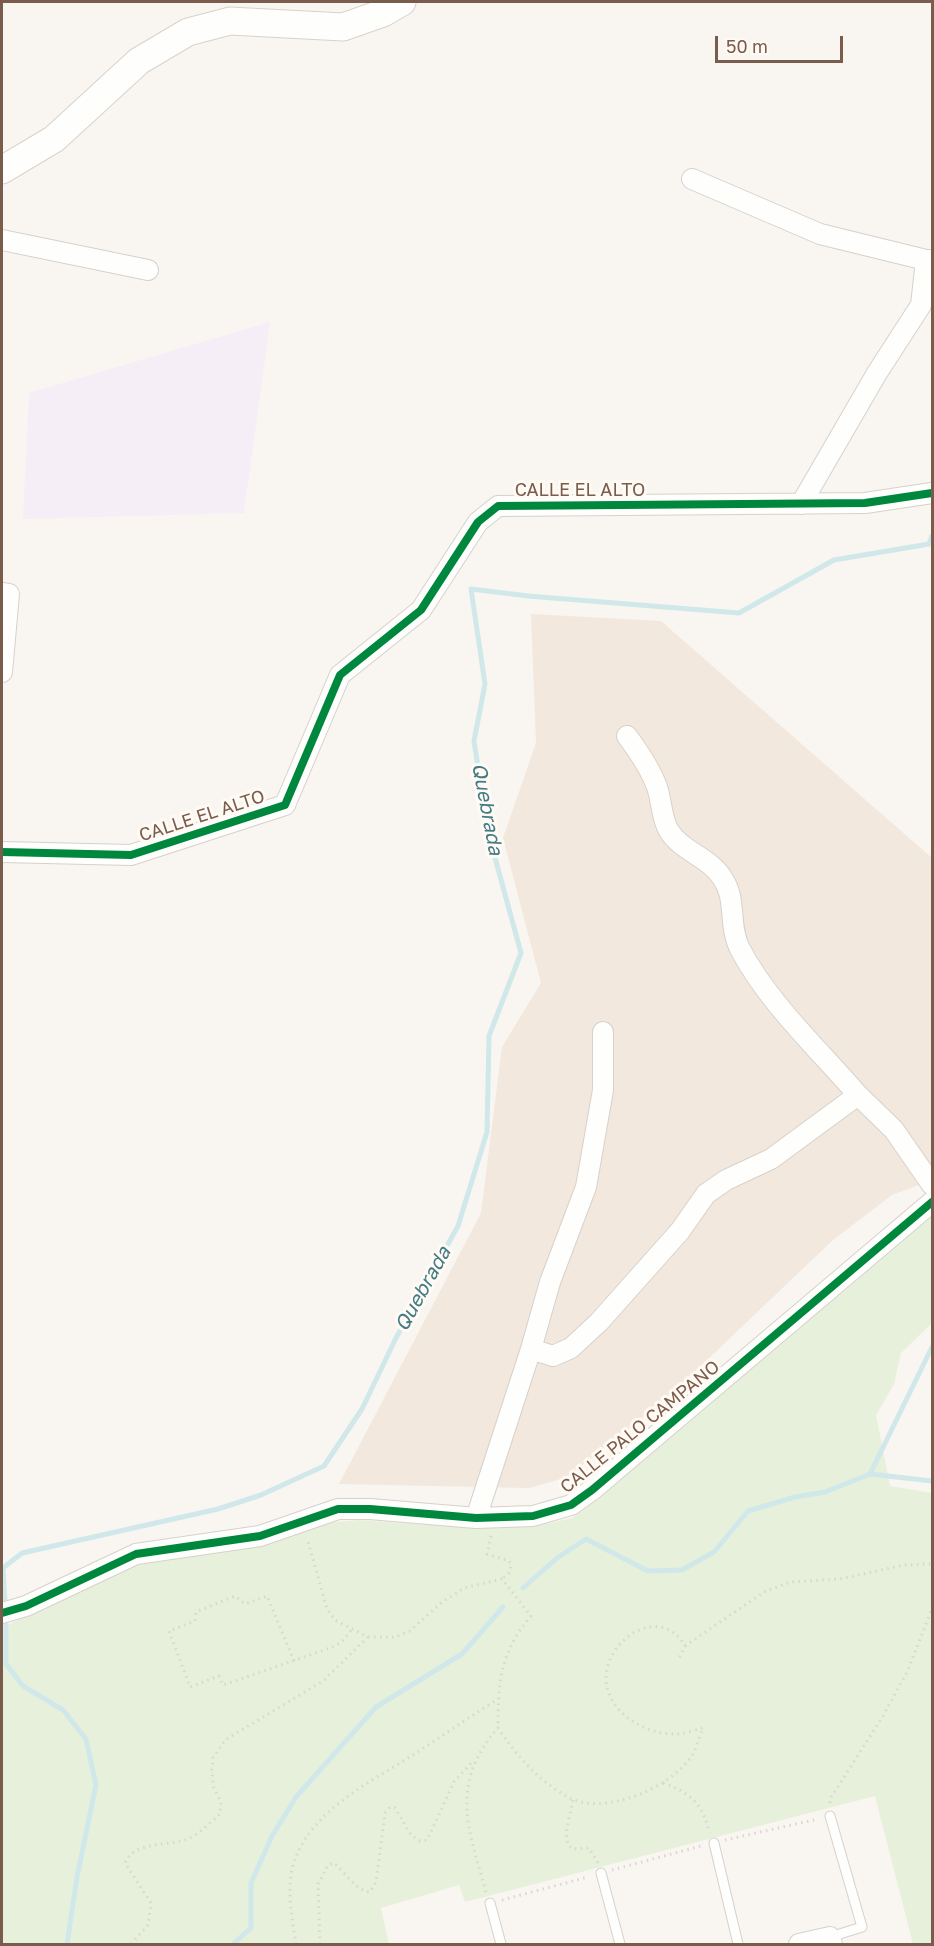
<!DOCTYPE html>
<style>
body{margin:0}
#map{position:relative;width:934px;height:1946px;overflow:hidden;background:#f9f5f0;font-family:"Golos Text",sans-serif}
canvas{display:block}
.frame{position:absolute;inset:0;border:3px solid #7a5c4d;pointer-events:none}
.scale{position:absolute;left:715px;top:36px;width:128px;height:27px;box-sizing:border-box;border:3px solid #7a5c4d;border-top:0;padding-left:8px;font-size:18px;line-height:21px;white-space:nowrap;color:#7a5c4d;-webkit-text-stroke:4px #fffaf3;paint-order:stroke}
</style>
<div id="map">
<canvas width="934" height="1946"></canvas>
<div class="frame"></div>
<div class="scale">50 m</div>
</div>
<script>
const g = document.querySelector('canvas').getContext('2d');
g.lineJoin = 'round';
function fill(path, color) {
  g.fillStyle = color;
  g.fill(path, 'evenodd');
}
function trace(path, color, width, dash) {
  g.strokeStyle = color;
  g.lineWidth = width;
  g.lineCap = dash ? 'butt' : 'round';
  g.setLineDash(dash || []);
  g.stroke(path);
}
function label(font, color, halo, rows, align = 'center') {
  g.font = font + ' "Golos Text",sans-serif';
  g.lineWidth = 6;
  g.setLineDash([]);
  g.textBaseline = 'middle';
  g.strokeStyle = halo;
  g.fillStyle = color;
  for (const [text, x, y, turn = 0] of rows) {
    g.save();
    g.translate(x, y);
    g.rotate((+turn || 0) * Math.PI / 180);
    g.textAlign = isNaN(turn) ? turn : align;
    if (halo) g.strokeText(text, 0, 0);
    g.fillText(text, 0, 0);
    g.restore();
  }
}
fill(new Path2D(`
 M531,614l130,7 271,237v322l-40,15 -59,45 -167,159 -99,78 -37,11 -191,-4 142,-271 21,-166 39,-64 -38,-145 33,-95z`), '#f2e8de');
fill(new Path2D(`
 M270,322l-26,191 -221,6 6,-126z`), '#f6eef6');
fill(new Path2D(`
 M932,1215v108l-31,30 -7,31 -18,31 14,71 42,7v451h-19l-38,-148 -410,106 -6,-17 -78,23 8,36h-387v-316l125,-64 26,-6 80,-8 94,-27 31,-3 106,7h68l40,-9 31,-23z`), '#e7f0db');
trace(new Path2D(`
 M870,1474l62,-127
 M523,1588l34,-30 29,-19 62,32 34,-1 32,-18 34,-41 47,-14 30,-5 45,-18 62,7
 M5,1602l-2,-34 19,-15 196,-44 43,-14 63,-29 38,-57 34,-71 62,-112 29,-94 2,-96 32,-83 -33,-121 -14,-91 11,-57 -14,-95 57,7 211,17 95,-53 95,-16 3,-8
 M6,1620v44l17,22 40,24 23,29 10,46 -19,92 -10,67
 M233,1944l18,-16v-45l21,-47 24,-39 80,-90 86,-53 41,-47`), '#d0e8ea', 5);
const lane = new Path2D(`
 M830,1816l32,111 -32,10
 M714,1843l24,101
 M601,1873l19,71
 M490,1903l11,41`);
const street = new Path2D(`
 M692,179l128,55 106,26
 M2,240l146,30
 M801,504l76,-131 44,-68 5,-45h6
 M2,593l7,1 -7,78
 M627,736c12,16 23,32 30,51 5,14 4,31 12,44 13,21 41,26 54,48 14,21 5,47 17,70 27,52 79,101 118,146
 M2,852l129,3 154,-50 55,-130 81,-65 57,-88 20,-16 367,-3 67,-10
 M531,1349l22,7 18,-8 28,-26 81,-91 26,-37 20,-14 45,-21 87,-64 36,35 38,55
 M476,1518l55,-169 19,-67 36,-95 17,-97v-58
 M2,1613l24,-7 110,-52 124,-18 78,-27h32l106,9 57,-2 38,-11 21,-15 340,-288
 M799,1944l31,-7 2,7`);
const secondary = new Path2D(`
 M2,170l52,-31 85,-78 49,-29 42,-11 113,6 40,-14 19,-11`);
trace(lane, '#d7d1cb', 11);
trace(street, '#d7d1cb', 22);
trace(secondary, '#d9d2cb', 29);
trace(new Path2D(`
 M491,1536l-4,18 22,7 2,3 -1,8 -8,7
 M368,1637h27l15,-6 31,-28 23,-15 38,-9 29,37c-31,36 -33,67 -33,112
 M685,1646l79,-54 26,-10 50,-3 64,-14 28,-1
 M294,1661l-27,-65 -22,8 -10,-8 -39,16 -1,9 -26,10 21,56 29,-11 4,9 107,-37 12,-6 10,-13
 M663,1783c29,11 38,19 47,50
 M573,1800l-7,33 2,12 5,4 16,-1 9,15
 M830,1803v-4l53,-83 24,-44 25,-63
 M725,1840l93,-21
 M612,1870l89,-24
 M486,1892c-18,-64 -37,-108 12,-164 20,29 40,53 72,70 36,18 103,-11 123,-44 4,-8 7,-18 10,-26 -8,2 -19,6 -27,6 -33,1 -77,-26 -69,-65 8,-36 56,-62 78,-23l-7,14
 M502,1900l86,-23
 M131,1944l17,-19 3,-22 -26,-40c9,-23 46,-16 65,-25 11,-6 21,-16 30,-24l1,-12 -8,-16 -1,-16 1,-12 12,-18 98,-59 45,-44 -33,-17 -8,-11 -20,-71
 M296,1944c-4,-27 -11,-58 -1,-85 19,-49 73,-76 115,-102 29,-19 58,-39 88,-58
 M320,1944l-2,-60 10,-19 6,-2c11,9 22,28 36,29l6,-10 9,-69 5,-6 5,1 16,27 9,6 7,-1 27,-58 19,-21`), '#dcd5d0', 3, [1.5, 4.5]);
trace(lane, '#fefefd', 9);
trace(street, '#fefefd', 20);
trace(secondary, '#fefefd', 27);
trace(new Path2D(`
 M2,852l129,3 154,-50 55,-130 81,-65 57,-88 20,-16 367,-3 67,-10
 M2,1613l24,-7 110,-52 124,-18 78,-27h32l106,9 57,-2 38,-11 21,-15 340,-288`), '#00873e', 8);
label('18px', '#7a5c4d', '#fffaf3', [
 ["CALLE EL ALTO",580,490],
 ["CALLE EL ALTO",202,816,-18],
 ["CALLE PALO CAMPANO",640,1427,-39]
]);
label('italic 20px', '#437c86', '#fffaf3', [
 ["Quebrada",487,809,79],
 ["Quebrada",423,1289,-61]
]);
</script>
